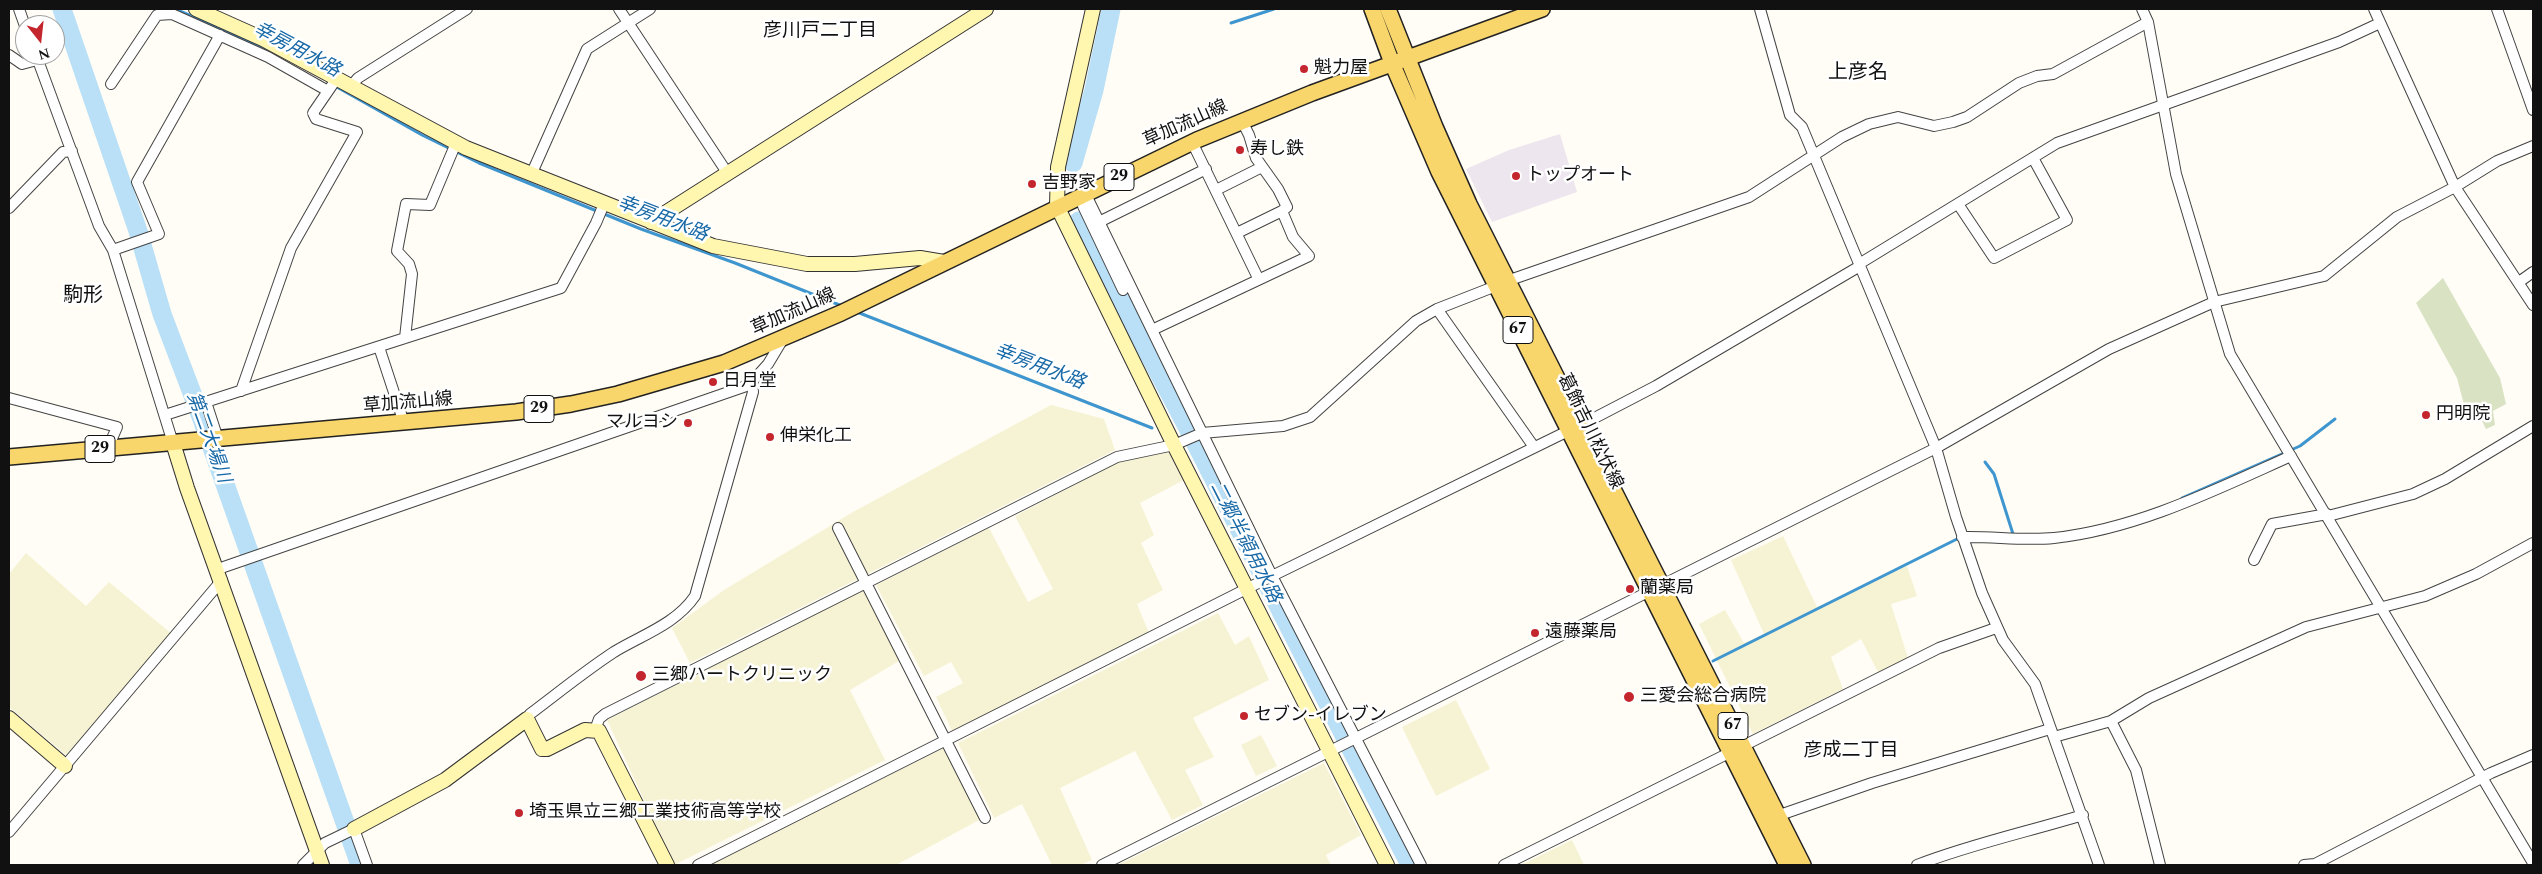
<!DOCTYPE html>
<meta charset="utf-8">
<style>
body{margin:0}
#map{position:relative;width:2542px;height:874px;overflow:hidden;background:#fffdf5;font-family:Spectral,serif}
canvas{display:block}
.frame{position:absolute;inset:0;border:10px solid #111;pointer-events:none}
.north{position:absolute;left:15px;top:15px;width:50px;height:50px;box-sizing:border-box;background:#fff;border:1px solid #a0a0a0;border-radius:50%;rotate:164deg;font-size:14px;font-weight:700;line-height:20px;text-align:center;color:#111}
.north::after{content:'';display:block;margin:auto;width:18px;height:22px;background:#c4262e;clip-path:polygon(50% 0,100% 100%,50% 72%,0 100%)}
</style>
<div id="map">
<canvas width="2542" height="874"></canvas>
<div class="frame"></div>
<div class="north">N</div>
</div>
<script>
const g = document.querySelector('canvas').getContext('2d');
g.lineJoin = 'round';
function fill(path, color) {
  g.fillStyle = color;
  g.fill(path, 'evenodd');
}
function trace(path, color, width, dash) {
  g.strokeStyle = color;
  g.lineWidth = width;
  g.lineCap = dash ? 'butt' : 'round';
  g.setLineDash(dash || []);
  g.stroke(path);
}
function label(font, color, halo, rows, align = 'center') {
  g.font = font + ' Spectral,"Noto Sans JP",serif';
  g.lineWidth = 5;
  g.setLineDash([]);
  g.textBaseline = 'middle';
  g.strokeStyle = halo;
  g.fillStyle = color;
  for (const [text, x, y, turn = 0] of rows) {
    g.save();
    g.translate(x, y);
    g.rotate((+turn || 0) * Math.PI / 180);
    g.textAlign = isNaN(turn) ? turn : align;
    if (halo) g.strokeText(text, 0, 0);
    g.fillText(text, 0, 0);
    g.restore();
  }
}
fill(new Path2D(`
 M1560,134l17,58 -85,30 -26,-53 43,-19z`), '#eee6ef');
fill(new Path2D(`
 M1051,405l53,14 11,31 -425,213 -18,-35 52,-38 129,-78z
 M1170,449l14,31 -44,23 14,32 -13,8 22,47 -26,14 12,29 -197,98 -16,-34 27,-14 -12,-21 -27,14 -48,-91 113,-57 39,74 25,-13 -38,-73 115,-60z
 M1783,536l34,71 90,-41 10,30 -26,8 17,54 -29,16 -18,-35 -30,18 12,32 -90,45 -54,-110 26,-14 19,33 20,-9 -33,-74z
 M26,553l60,53 23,-24 63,52 -105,122 -58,-49v-133z
 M864,589l35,72 -49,29 35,70 -211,105 -67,-145z
 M1218,613l17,32 14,-9 20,44 -76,38 21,39 -29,13 18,35 -31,15 -37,-69 -75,37 32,72 -12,5h-28l-30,-61 -28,14 -36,-75z
 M1456,700l34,69 -54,27 -34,-69z
 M1261,735l16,31 -21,10 -15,-31z
 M948,746l33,73 -85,46h-186z
 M1324,763l37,72 -35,20 5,10h-213z
 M1572,840l12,25h-63z`), '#f6f3d4');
fill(new Path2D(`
 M2443,278l57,100 6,26 -13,7 2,14 -9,4 -6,-12 -12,3 -11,-42 -41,-75z`), '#d9e3c4');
trace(new Path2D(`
 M175,9l93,40
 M1231,23l43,-14
 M335,86l87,49 57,28 162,66 94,34 107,43
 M857,312l295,116
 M1985,462l9,12 19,60
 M2182,498l118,-52 35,-27
 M1713,661l248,-124
 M348,851l6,-4`), '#3f96cf', 3);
trace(new Path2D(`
 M62,9l76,222 24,83 41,108 157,443
 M1073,163l21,-73 17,-81
 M1079,221l111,211 220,433`), '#b9e0f7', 19);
const street = new Path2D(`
 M19,9l6,17
 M619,9l109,165
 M1760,9l30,106 12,12 134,321 20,69 26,76 21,47 32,44 64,181
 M2142,9l6,13 28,152 54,180 303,509
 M2374,9l81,178 78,118
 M2497,9l36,101
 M9,55l13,9 15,-4
 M36,55l63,171 14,24 60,193
 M111,84l46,-69 15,-1 96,43 60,34
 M351,86l7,-8 109,-69
 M1192,142l66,136
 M531,175l56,-126 63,-40
 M1216,190l46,-23
 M1085,193l187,383 149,289
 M1958,204l36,54 73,-38 -34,-62
 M1083,206l40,84
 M9,208l54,-56 9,-1
 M1099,222l107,-53
 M1237,233l45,-22
 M113,250l46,-16 -22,-52 83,-147
 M1859,264l198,-121 282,-101 41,-19
 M1507,281l242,-84 93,-60 27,-13 29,-7 36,9 19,-4 14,-5 52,-34 18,-7 16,-2 95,-52
 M2519,282l14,-10
 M1437,309l97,138
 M1152,330l157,-74 -16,-19 -11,-26 5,-4 -9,-18 -22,-31 -7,-23 -7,-14
 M405,338l7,-64 -3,-10 -12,-13 9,-47 24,1 26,-62
 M379,347l25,76
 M241,391l50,-143 66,-116 -41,-13 -3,-6 24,-35
 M9,398l108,29 -9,21
 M206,402l12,37
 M165,415l396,-127 35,-65 8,-19
 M1581,425l75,-39 204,-120
 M2328,516l85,-22 32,-15 88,-53
 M838,528l147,290
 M1962,537c30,-1 61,4 92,1 83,-9 161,-48 237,-82
 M2254,560l18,-36 55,-10
 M218,569l531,-184 19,-21 15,-25
 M527,719l3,-5c28,-21 55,-43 84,-62 28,-17 62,-28 81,-56l58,-204 -1,-11
 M2111,721l25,49 24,95
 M595,730l4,-11 6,-5 512,-257 57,-12 28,-12 81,-7 27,-9 106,-96 21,-12 59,-23
 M2054,737l57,-16 38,-23 157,-71 119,-31 51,-22 57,-31
 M1743,746l196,-98 57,-20
 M1777,816l95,-33 178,-54
 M9,832l213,-252
 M303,865l22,-22 29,-14 13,36
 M698,865l574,-289 296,-145
 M1102,865l834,-417 173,-99 105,-47 110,-26 73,-59 58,-30 42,-26 36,-15
 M1504,865l227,-113
 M1917,865c54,-21 110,-33 166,-50
 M2304,865l11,-1 176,-91 42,-18`);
const secondary = new Path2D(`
 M196,9l67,30 203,109 247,98 94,18h48l65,-6 24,4
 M1093,9l-35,158 -1,39 117,239 213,420
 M651,222l335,-213
 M173,443l14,45 135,377
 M9,718l56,48
 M354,829l91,-49 82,-61 15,30h5l38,-19 14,1 68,134`);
const primary = new Path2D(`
 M1372,9l20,54 47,109 348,693
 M1388,9l47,118 34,77 334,661
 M9,457l507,-45 55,-8 47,-10 106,-31 117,-50 356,-173 115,-47 230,-84`);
trace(street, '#444', 12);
trace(secondary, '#333', 16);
trace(primary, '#222', 18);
trace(street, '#fff', 10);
trace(secondary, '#fff6b0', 14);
trace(primary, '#f9d66b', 15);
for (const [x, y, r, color] of [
 [1304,69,5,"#c4262e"],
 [1240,150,5,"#c4262e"],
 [1516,176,5,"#c4262e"],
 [1032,184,5,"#c4262e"],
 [713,382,5,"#c4262e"],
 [2426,415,5,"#c4262e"],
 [688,423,5,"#c4262e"],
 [770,437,5,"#c4262e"],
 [1630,589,5,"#c4262e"],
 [1535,633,5,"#c4262e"],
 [641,676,6,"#c4262e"],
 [1629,697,6,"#c4262e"],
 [1244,716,5,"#c4262e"],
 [519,813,5,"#c4262e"]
]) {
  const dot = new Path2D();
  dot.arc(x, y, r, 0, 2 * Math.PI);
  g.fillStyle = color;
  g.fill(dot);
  trace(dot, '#fff', 2);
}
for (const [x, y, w] of [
 [1119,177,30],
 [1518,330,30],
 [539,409,30],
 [100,449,30],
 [1733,726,30]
]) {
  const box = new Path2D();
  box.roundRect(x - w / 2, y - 13.5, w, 27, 4);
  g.fillStyle = '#fff';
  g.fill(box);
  trace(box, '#111', 1);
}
label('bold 16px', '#111', null, [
 ["29",1119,177],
 ["67",1518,330],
 ["29",539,409],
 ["29",100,449],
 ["67",1733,726]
]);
label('18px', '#111', '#fff', [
 ["魁力屋",1314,69],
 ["寿し鉄",1250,150],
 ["トップオート",1526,176],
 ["吉野家",1042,184],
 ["日月堂",723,382],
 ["円明院",2436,415],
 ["マルヨシ",678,423,"right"],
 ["伸栄化工",780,437],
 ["蘭薬局",1640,589],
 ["遠藤薬局",1545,633],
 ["三郷ハートクリニック",652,676],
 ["三愛会総合病院",1640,697],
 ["セブン-イレブン",1254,716],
 ["埼玉県立三郷工業技術高等学校",529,813]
], 'left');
label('18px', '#111', '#fff', [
 ["草加流山線",1186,125,-24],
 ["草加流山線",794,313,-24],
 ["草加流山線",408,404,-5],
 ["葛飾吉川松伏線",1589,432,64]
]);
label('19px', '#111', '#fff', [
 ["彦川戸二丁目",820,32],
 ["彦成二丁目",1851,752]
]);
label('italic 19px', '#1768a6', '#fff', [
 ["幸房用水路",296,51,28],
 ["幸房用水路",662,220,21],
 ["幸房用水路",1039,368,21],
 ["第二大場川",207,438,70],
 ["二郷半領用水路",1244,543,63]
]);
label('20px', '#111', '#fff', [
 ["上彦名",1858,74],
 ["駒形",83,297]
]);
</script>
